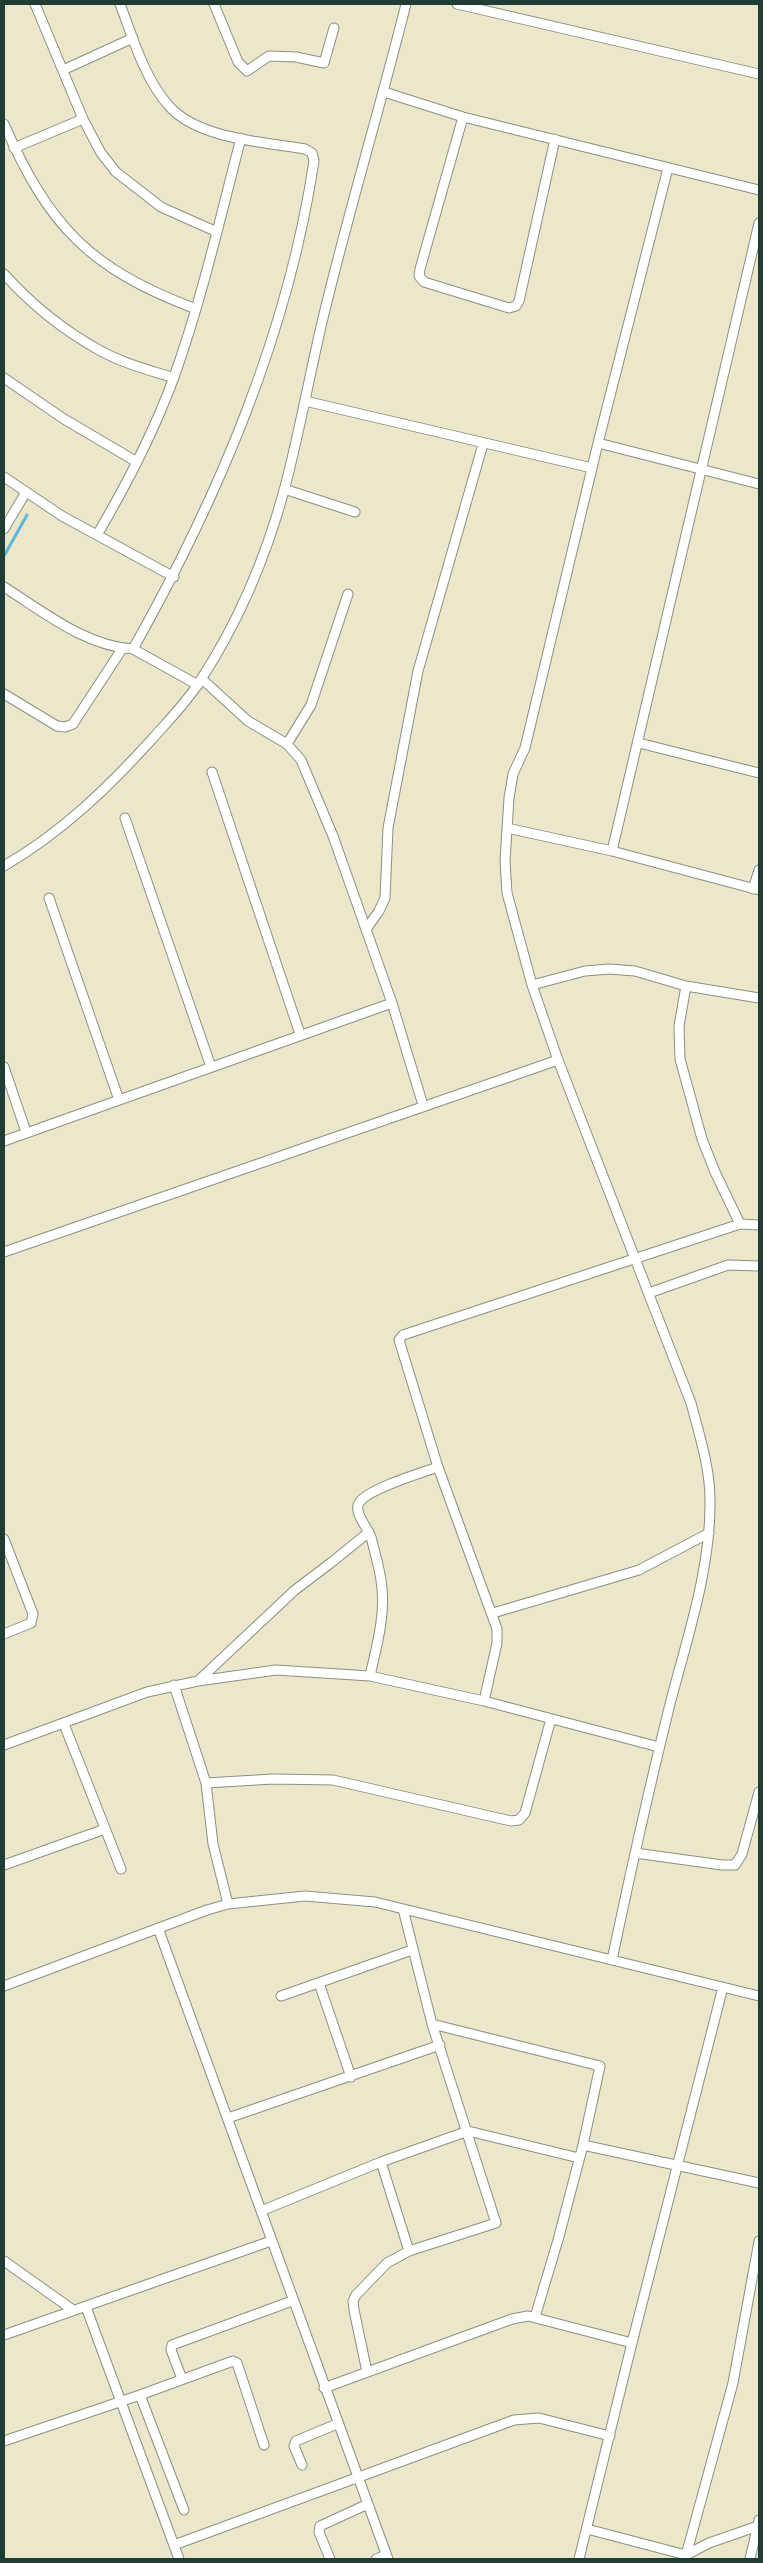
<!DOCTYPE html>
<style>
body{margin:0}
#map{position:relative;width:763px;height:2563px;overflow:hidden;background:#ece7cb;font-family:"Architects Daughter",sans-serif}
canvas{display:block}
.frame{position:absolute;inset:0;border:5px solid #1f3d34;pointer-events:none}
</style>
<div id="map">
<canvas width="763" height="2563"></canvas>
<div class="frame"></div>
</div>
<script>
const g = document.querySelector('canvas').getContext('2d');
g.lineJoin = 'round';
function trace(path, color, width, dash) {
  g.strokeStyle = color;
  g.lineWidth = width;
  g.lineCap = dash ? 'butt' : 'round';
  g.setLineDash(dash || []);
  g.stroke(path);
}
trace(new Path2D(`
 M4,556l23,-41`), '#5cb8da', 3);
const street = new Path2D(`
 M35,4l48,115 18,34 15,19 45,35 56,25
 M120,4c13,34 24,74 49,102 29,33 95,36 136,43l7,4 2,8c-26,173 -96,337 -181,488
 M214,4l24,58 9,9 22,-15 27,1 28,6 10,-35
 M457,4l302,70
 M63,70l70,-32
 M384,92l79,25 296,73
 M463,117l-43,152 -1,7 5,6 85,26 7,-2 3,-5 36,-162
 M4,124c45,103 86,145 192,185
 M14,148l69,-29
 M4,274c27,30 59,56 95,76 23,13 50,20 75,28
 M4,378l60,41 73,43
 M305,401l287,67
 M598,443l161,41
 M4,477l58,39 112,61
 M284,489l71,23
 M4,529l22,-37
 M97,535c30,-51 57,-103 77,-158 28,-78 46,-159 67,-239
 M4,587c40,25 81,59 129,62l65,36
 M202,679l46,42 39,23 14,16 32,76 59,167
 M4,694l53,32 8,1 8,-3 49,-75
 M639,743l120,30
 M287,744l24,-39 37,-111
 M212,772l88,262
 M125,818l86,249
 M507,828l105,23 147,39
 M612,851l147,-628
 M4,866c57,-33 105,-79 149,-128 16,-18 34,-36 47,-57 38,-58 67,-127 85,-194 15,-57 25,-115 39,-173 25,-104 56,-206 82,-310
 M753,889l6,-19
 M49,898l70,202
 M367,928l12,-17 6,-13 3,-70 30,-157 65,-227
 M532,985l53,-14 24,-2 26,2 51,15 73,12
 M686,986l-7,40 1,33 22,80 13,33 25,52
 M4,1067l22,65
 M4,1141l388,-138 31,102
 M4,1252l554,-192
 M649,1293l79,-28 31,1
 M4,1539l29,75 -2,9 -27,11
 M493,1613l146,-43 70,-37
 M370,1676c6,-28 15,-58 12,-87 -1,-17 -7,-35 -11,-52 -3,-9 -18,-25 -12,-34 8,-14 62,-30 79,-36
 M198,1681l97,-91 37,-28 37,-30
 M174,1685l32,98 7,61 15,60
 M484,1701l13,-58v-14l-59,-162 -39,-127 4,-5 337,-111 19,1
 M64,1724l57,145
 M4,1745l143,-53 51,-11 78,-11 94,6 114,25 175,46
 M206,1783l67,-4 60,1 178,41 8,-1 6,-7 26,-94
 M635,1853l87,12h13l7,-11 17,-62
 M4,1865l101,-36
 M158,1928l230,631
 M612,1960c18,-86 37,-171 58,-256 17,-66 41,-135 40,-204 0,-33 -11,-66 -19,-97l-133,-343 -26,-75 -25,-92 -2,-32 4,-63 4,-24 12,-26 73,-305 70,-275
 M319,1983l32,94
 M4,1986l203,-76 21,-6 77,-8 70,6 384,94
 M281,1996l131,-46
 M432,2024l168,42 -17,79 -25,95 -23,77
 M228,2118l212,-73
 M583,2145l176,38
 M381,2162l28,89
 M261,2211l120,-49 87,-31 111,27
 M4,2261l69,49
 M86,2307l93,252
 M4,2335l267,-94
 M367,2372l-13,-62 -1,-9 3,-6 31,-32 22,-12 87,-28 -64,-199 -29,-115
 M182,2379l-11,-29 1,-5 120,-44
 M324,2388l188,-69 16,-3 104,27
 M140,2395l44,115
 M4,2441l136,-46 93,-34 4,2 27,82
 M302,2465l-8,-19 2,-5 41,-17
 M587,2529l99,26 23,-12 49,-17
 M174,2545l340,-125 25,-2 71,18
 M330,2559l-11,-27 1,-6 48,-22
 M376,2559l10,-4
 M579,2559l53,-216 91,-356
 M685,2559l48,-176 26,-142
 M750,2559l9,-39`);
trace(street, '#869280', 11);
trace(street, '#fff', 9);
</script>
